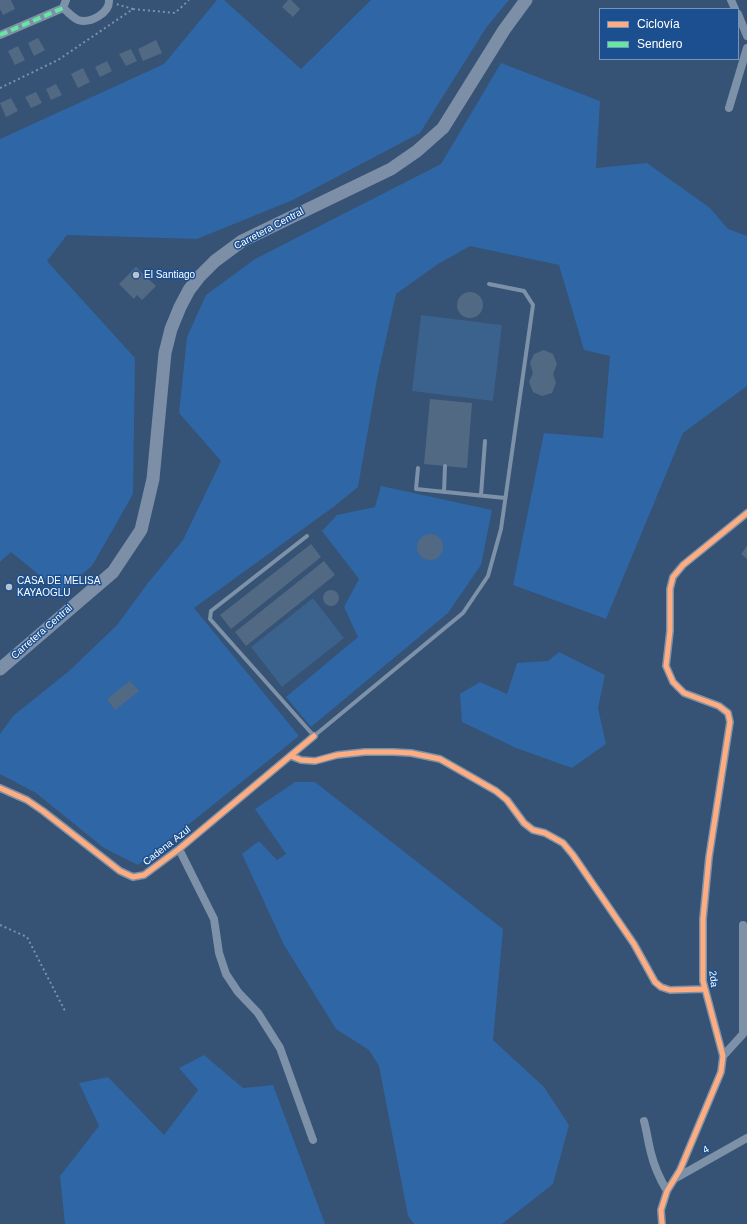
<!DOCTYPE html>
<meta charset="utf-8">
<style>
body{margin:0}
#map{position:relative;width:747px;height:1224px;overflow:hidden;background:#365274;font-family:Helvetica,sans-serif}
canvas{display:block}
.legend{position:absolute;left:599px;top:8px;width:140px;height:52px;box-sizing:border-box;background:#1b4f8f;border:1px solid #7695bc;margin:0;padding:5px 7px;list-style:none;font-size:12px;color:#fff}
.legend li{display:flex;align-items:center;gap:8px;height:20px}
.legend b{width:20px;border:1px solid #7695bc}
</style>
<div id="map">
<canvas width="747" height="1224"></canvas>
<ul class="legend">
<li><b style="height:5px;background:#ffac80"></b>Ciclovía</li>
<li><b style="height:5px;background:#66e7a1"></b>Sendero</li>
</ul>
</div>
<script>
const g = document.querySelector('canvas').getContext('2d');
g.lineJoin = 'round';
function fill(path, color) {
  g.fillStyle = color;
  g.fill(path, 'evenodd');
}
function trace(path, color, width, dash) {
  g.strokeStyle = color;
  g.lineWidth = width;
  g.lineCap = dash ? 'butt' : 'round';
  g.setLineDash(dash || []);
  g.stroke(path);
}
function label(font, color, halo, rows, align = 'center') {
  g.font = font + ' Helvetica,sans-serif';
  g.lineWidth = 3;
  g.setLineDash([]);
  g.textBaseline = 'middle';
  g.strokeStyle = halo;
  g.fillStyle = color;
  for (const [text, x, y, turn = 0] of rows) {
    g.save();
    g.translate(x, y);
    g.rotate((+turn || 0) * Math.PI / 180);
    g.textAlign = isNaN(turn) ? turn : align;
    if (halo) g.strokeText(text, 0, 0);
    g.fillText(text, 0, 0);
    g.restore();
  }
}
fill(new Path2D(`
 M217,0h7l77,69 70,-69h138l-23,28 -66,105 -127,67 -96,39 -130,-4 -20,26 88,97 -2,136 -41,72 -32,26 -49,-40 -11,10v-423l164,-75z
 M501,63l99,38 -4,67 51,-5 63,45 18,21 19,7v150l-64,47 -77,186 -93,-34 31,-152 59,5 7,-82 -26,-6 -25,-85 -89,-19 -32,18 -42,30 -19,85 -19,108 -22,18 -142,103 105,128 -161,129 -34,-17 -68,-55 -36,-19v-40l13,-18 56,-45 48,-46 31,-42 35,-43 38,-79 -42,-48 8,-76 19,-42 49,-36 186,-95z
 M381,486l111,24 -11,55 -33,48 -137,114 -25,-30 72,-60 -14,-30 15,-28 -37,-48 15,-16 38,-8z
 M559,652l46,23 -7,33 8,36 -34,24 -56,-20 -54,-26 -2,-28 20,-12 27,12 10,-31 31,-2z
 M295,782h20l188,147 -10,111 51,47 25,38 -16,59 -51,40h-88l-6,-8 -29,-150 -10,-16 -33,-21 -52,-84 -42,-91 17,-13 18,19 9,-6 -31,-45z
 M204,1055l39,33 30,-3 52,139h-260l-5,-48 39,-50 -20,-43 29,-6 56,58 34,-45 -19,-22z`), '#2f66a5');
fill(new Path2D(`
 M421,315l81,10 -9,76 -81,-10z
 M313,598l31,40 -62,49 -31,-40z`), '#3b618d');
fill(new Path2D(`
 M0,0h11l4,9 -12,6 -3,-6z
 M288,0h3l9,9 -7,8 -11,-10z
 M38,38l7,12 -11,6 -6,-13z
 M156,40l6,13 -19,8 -5,-12z
 M18,46l7,14 -10,5 -7,-14z
 M131,49l6,12 -11,5 -7,-12z
 M107,61l5,10 -12,6 -5,-10z
 M83,68l7,14 -12,6 -7,-14z
 M56,84l6,11 -11,5 -5,-11z
 M36,92l6,11 -11,5 -6,-11z
 M11,98l7,13 -12,6 -6,-14z
 M136,267l20,19 -14,14 -5,-5 -3,4 -15,-15z
 M457 305a13 13 0 1 1 26 0a13 13 0 1 1-26 0Z
 M544,350l9,4 4,10 -4,10 3,9 -4,10 -10,3 -9,-4 -4,-10 4,-9 -3,-10 4,-9z
 M430,399l42,4 -5,65 -43,-4z
 M417 547a13 13 0 1 1 26 0a13 13 0 1 1-26 0Z
 M311,544l10,13 -90,72 -11,-14z
 M747,546v13l-6,-5z
 M324,561l11,14 -89,71 -11,-14z
 M323 598a8 8 0 1 1 16 0a8 8 0 1 1-16 0Z
 M130,681l9,10 -24,19 -8,-11z`), '#526984');
trace(new Path2D(`
 M133,9l42,4 14,-13
 M0,88l58,-28 75,-51 -17,-5
 M0,925l27,12 38,74`), '#7d92a8', 2, [2, 3]);
trace(new Path2D(`
 M418,468l-2,21 89,9
 M444,492l1,-26
 M481,495l4,-54
 M307,536l-96,75 -1,8 104,117 149,-123 25,-37 13,-47 32,-224 -9,-14 -35,-7`), '#7d92a8', 4);
trace(new Path2D(`
 M66,0l-3,8c5,4 9,9 15,12 12,4 32,-7 31,-20
 M731,0l4,9
 M738,14l9,22
 M0,35l63,-27
 M729,108l18,-60
 M291,756l10,4 14,1 22,-6 28,-3h28l18,1 29,6 56,32 11,9 17,23 9,7 12,3 18,10 10,12 61,89 21,38 6,5 9,3 35,-1
 M0,788l27,12 16,11 77,60 13,6 11,-2 35,-26 135,-113
 M179,849l35,70 5,34 7,21 12,18 20,21 22,35 33,92
 M723,1056l20,-22v-109
 M644,1121c3,11 4,21 7,32 3,13 9,26 16,38
 M676,1178l71,-40
 M662,1224l-1,-14 6,-19 13,-21 41,-98 2,-16 -20,-75v-62l6,-62 21,-135 -2,-9 -9,-7 -35,-13 -11,-11 -7,-16 4,-35v-42l3,-12 10,-12 64,-52`), '#7d92a8', 8);
trace(new Path2D(`
 M0,669l113,-97 28,-42 12,-51 12,-126 6,-24 9,-22 9,-17 10,-13 16,-16 27,-20 149,-72 26,-18 26,-23 61,-98 22,-30`), '#7d8ea7', 13);
trace(new Path2D(`
 M0,35l63,-27`), '#66e7a1', 4, [8, 4]);
trace(new Path2D(`
 M291,756l10,4 14,1 22,-6 28,-3h28l18,1 29,6 56,32 11,9 17,23 9,7 12,3 18,10 10,12 61,89 21,38 6,5 9,3 35,-1
 M0,788l27,12 16,11 77,60 13,6 11,-2 35,-26 135,-113
 M662,1224l-1,-14 6,-19 13,-21 41,-98 2,-16 -20,-75v-62l6,-62 21,-135 -2,-9 -9,-7 -35,-13 -11,-11 -7,-16 4,-35v-42l3,-12 10,-12 64,-52`), '#ffac80', 5);
for (const [x, y, r, color] of [
 [136,275,4,"#b9c2ce"],
 [9,587,4,"#b9c2ce"]
]) {
  const dot = new Path2D();
  dot.arc(x, y, r, 0, 2 * Math.PI);
  g.fillStyle = color;
  g.fill(dot);
  trace(dot, '#1b4f8f', 1.5);
}
label('10px', '#fff', '#1b4f8f', [
 ["Carretera Central",269,229,-28],
 ["Carretera Central",42,632,-41],
 ["Cadena Azul",167,846,-38],
 ["2da",713,979,83],
 ["4",706,1150,-29]
]);
label('10px', '#fff', '#1b4f8f', [
 ["El Santiago",144,275],
 ["CASA DE MELISA",17,581],
 ["KAYAOGLU",17,593]
], 'left');
</script>
